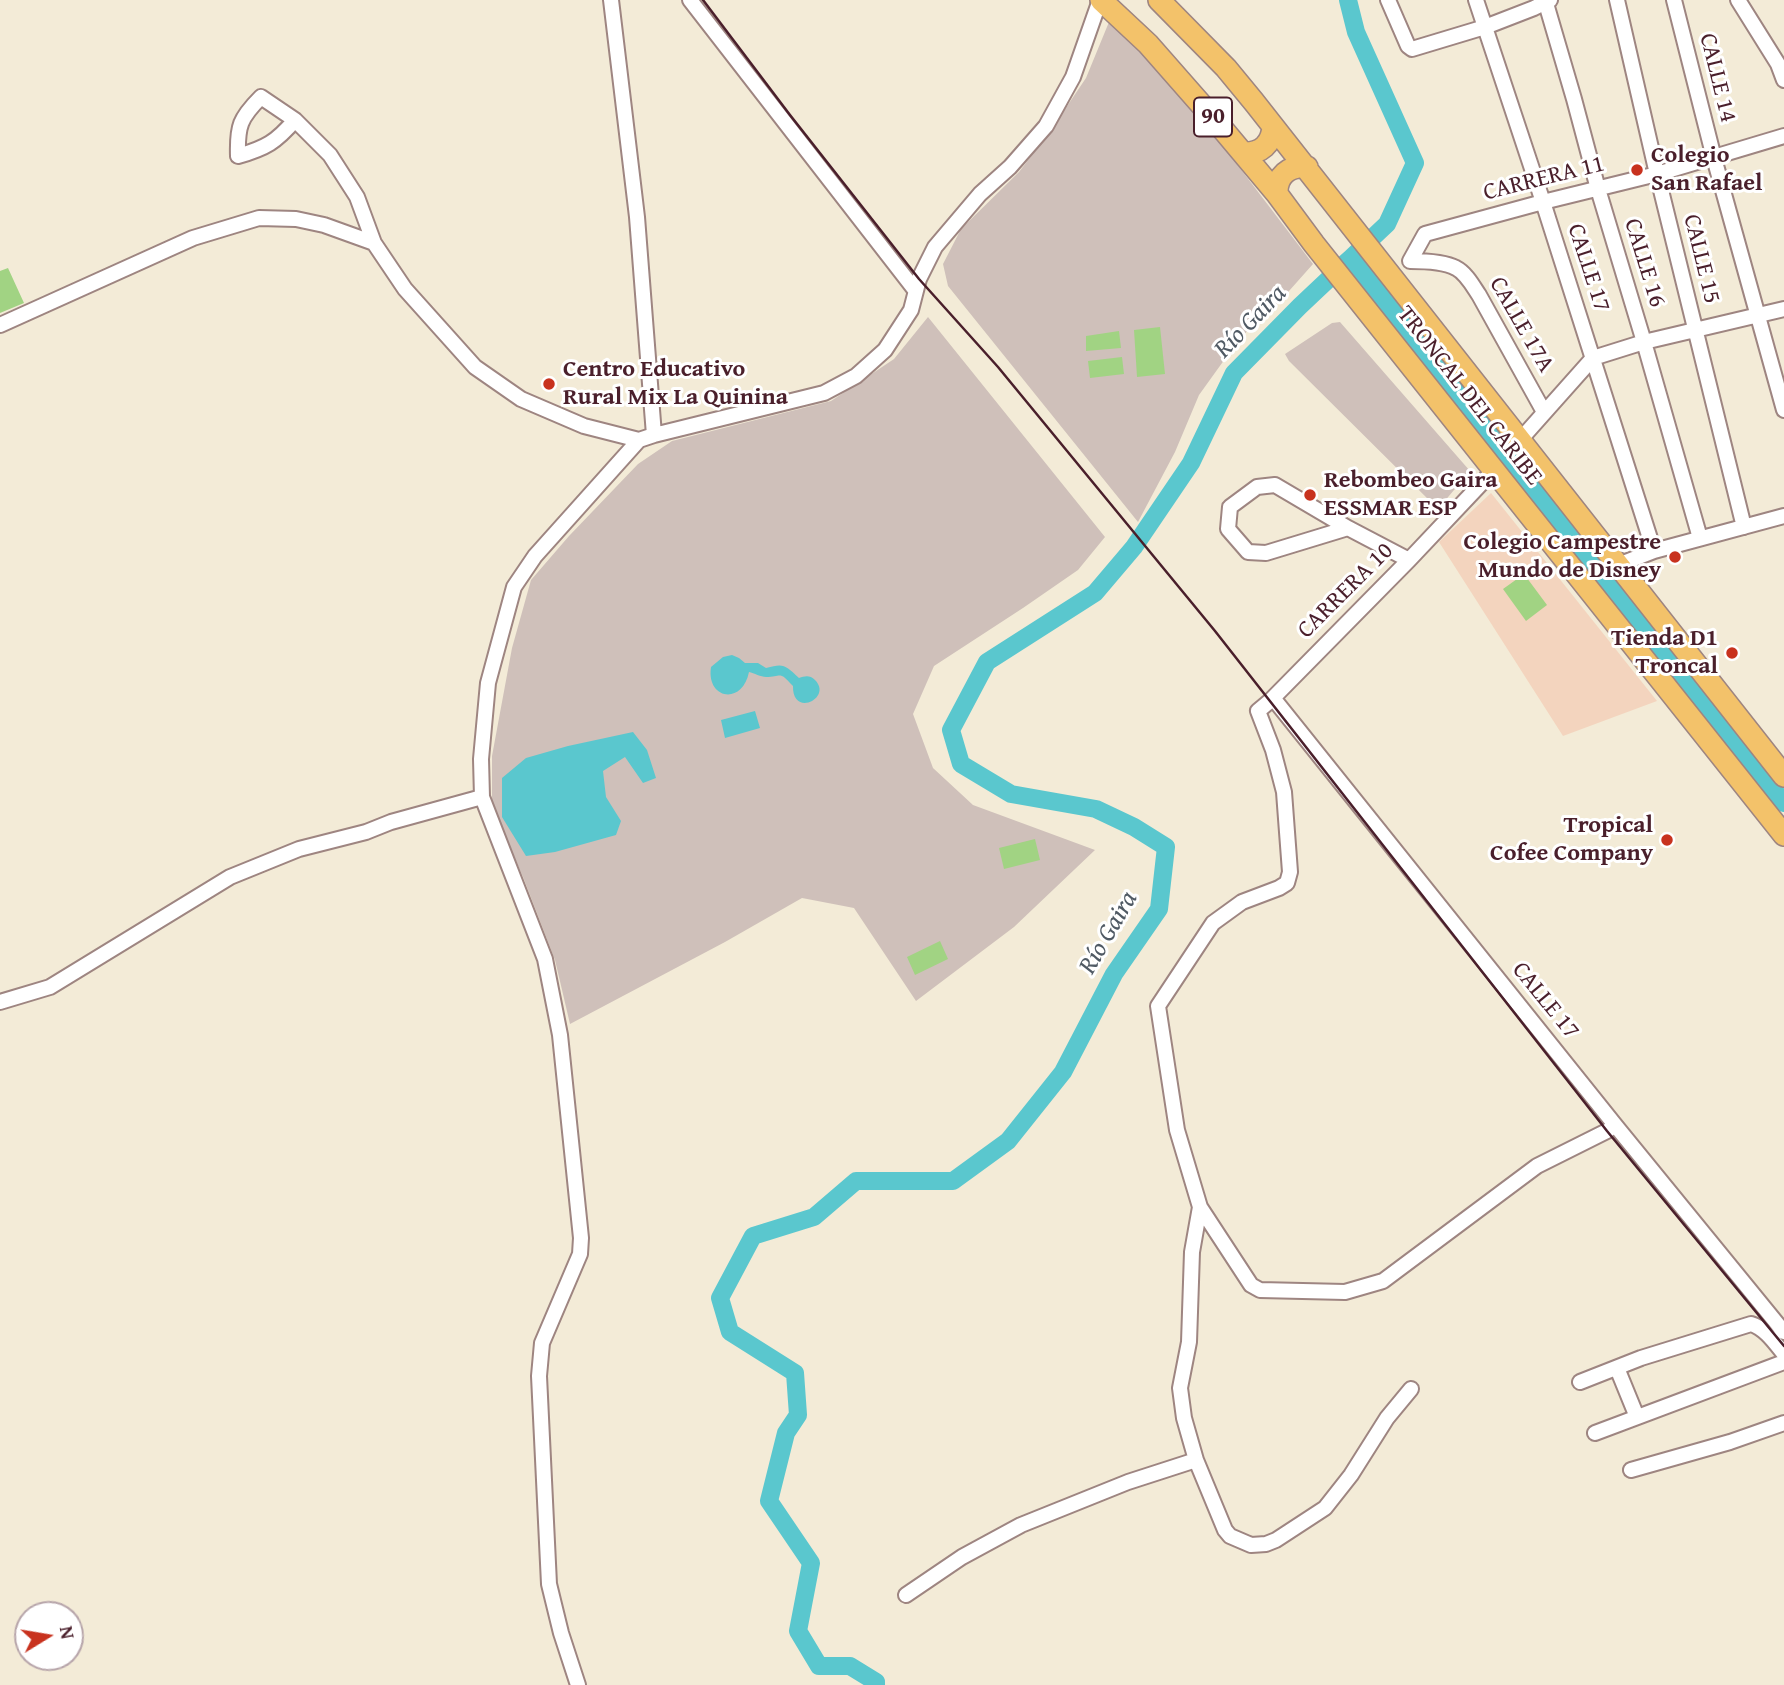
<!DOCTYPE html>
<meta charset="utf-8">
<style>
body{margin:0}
#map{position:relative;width:1784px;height:1685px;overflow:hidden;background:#f3ebd7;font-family:"Gentium Book Plus",serif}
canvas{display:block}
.north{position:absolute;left:14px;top:1601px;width:70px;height:70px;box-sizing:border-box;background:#fff;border:2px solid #b7a5aa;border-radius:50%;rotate:79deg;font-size:19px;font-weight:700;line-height:28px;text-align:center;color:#4a1f2b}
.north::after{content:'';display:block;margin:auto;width:24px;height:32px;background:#c8321e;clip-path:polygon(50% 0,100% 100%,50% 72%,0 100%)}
</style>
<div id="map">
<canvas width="1784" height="1685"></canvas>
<div class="north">N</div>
</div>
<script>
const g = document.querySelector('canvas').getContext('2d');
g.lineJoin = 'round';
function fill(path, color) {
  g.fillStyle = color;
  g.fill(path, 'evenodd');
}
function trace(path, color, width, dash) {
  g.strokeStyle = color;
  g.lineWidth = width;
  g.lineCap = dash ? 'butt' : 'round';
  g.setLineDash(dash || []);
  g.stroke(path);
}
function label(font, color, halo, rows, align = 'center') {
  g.font = font + ' "Gentium Book Plus",serif';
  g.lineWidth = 6;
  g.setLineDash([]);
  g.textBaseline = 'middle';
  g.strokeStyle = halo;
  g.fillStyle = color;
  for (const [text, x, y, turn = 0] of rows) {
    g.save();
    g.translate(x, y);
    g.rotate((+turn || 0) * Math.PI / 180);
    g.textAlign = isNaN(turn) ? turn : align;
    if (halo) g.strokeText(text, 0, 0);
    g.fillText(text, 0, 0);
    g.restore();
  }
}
fill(new Path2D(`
 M1491,493l166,208 -94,35 -124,-194z`), '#f3d4be');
fill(new Path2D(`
 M1109,22l76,74 128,168 -32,36 -41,38 -41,57 -24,57 -37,70 -190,-236 -5,-22 18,-35 58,-57 32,-42 35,-52z
 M928,317l177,220 -27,33 -55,38 -89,58 -21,48 20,54 40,37 122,45 -81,77 -98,74 -62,-93 -52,-10 -77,44 -155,82 -15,-64 -32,-83 -31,-71v-50l20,-108 19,-68 38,-44 69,-72 34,-23 159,-40 63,-42z
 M1340,322l130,149 -32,38 -149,-148 -4,-7 47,-31z`), '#cfc0ba');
fill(new Path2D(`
 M8,268l16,35 -24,10v-42z
 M1160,327l5,47 -28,3 -3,-47z
 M1119,331l2,17 -35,3v-15z
 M1122,357l2,17 -34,4 -2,-17z
 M1524,574l23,31 -21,16 -23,-32z
 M1035,839l5,21 -36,9 -5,-21z
 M940,941l8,18 -33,16 -8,-18z`), '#a1d383');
fill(new Path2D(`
 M732,655l7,3 6,5h13l8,5c18,-5 19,-3 33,10 6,-2 11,-3 16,2 18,18 -23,38 -22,6 -14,-15 -10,-10 -27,-9 -5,0 -12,-4 -17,-5 -7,34 -43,27 -38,-5l12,-10z
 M755,711l5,17 -35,10 -4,-18z
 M633,732l14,18 9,28 -13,5 -18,-26 -22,14 3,26 15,24 -5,14 -61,17 -29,4 -24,-39v-39l24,-20 42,-12z`), '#5ac7ce');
trace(new Path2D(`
 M1343,265l8,-7 433,545
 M876,1685v-3l-26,-16h-31l-21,-35 13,-68 -42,-62 17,-68 12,-18 -3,-42 -65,-41 -10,-34 33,-62 61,-19 42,-36h97l55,-40 55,-69 51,-98 45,-65 7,-62 -32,-20 -38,-18 -85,-15 -50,-30 -10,-34 36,-68 108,-69 39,-46 57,-84 43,-90 66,-67 87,-82 28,-61 -59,-131 -8,-32`), '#5ac7ce', 18);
const minor = new Path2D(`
 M611,0l26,217 17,218
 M690,0l225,290
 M1388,0l20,46 4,3 73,-22 49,-19 16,-8
 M1476,0l67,202 111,349
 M1545,0l29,99 24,90 46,153 56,196
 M1617,0l40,174 87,353
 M1674,0l40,158 70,252
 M1738,0l40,64 6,16
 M295,120c-19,22 -29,28 -57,36 -1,-30 2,-38 23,-59l34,23 35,35 27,42 17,46 31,46 70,78 46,32 63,27 55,14
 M0,325l193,-87 66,-20 37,1 28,6 50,18
 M1544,412l-65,-117c-6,-9 -13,-22 -23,-27 -11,-6 -34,-7 -46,-7l15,-27 118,-32 114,-28 127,-38
 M1520,440l73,-82 51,-16 140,-33
 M1348,528l-82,25 -18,-1 -20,-23 2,-22 27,-20 18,-2 73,43 61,32
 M1618,565l36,-14 130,-35
 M1273,698l342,427 169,207
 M0,1002l50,-15 180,-110 69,-28 67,-17 25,-10 91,-25
 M1200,1207l51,78 9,5 85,2 38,-11 154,-115 70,-35 8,-6
 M1617,1368l20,49
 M1580,1382l61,-24 110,-34c14,4 24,19 33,30
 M1411,1389l-24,29 -36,57 -26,33 -49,32 -10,4 -15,1 -21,-9 -5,-6 -29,-70 -12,-42 -4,-30 9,-46 3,-90 8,-45 -23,-77 -19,-124 55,-83 29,-21 37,-14 8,-5 3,-11 -6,-80 -11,-42 -15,-39 12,-10 139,-141 85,-90
 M1595,1433l189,-71
 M1631,1470l99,-28 54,-19
 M906,1595l56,-38 59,-32 107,-43 68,-22
 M578,1685l-17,-52 -12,-49 -10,-208 3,-33 38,-89 1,-16 -21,-203 -15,-76 -63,-162 -1,-38 7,-76 26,-96 21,-31 104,-116 15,-5 170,-42 32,-17 29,-26 26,-40 8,-31 16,-32 45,-53 30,-27 36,-41 27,-49 27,-77`);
const highway = new Path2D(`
 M1101,0l47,44 72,82 57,68 37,50 470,591
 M1159,0l67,68 28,34 530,674
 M1243,153c18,1 29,-9 30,-27
 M1277,194c-1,-18 12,-29 30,-27`);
trace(minor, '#9e8581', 18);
trace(highway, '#9e8581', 24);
trace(minor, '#fff', 14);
trace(highway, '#f3c26a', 21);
trace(new Path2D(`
 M703,0l87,115 129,164 79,88 217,264 392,500 177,215`), '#4a1f2b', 2.5);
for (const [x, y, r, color] of [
 [1637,170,7,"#c8321e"],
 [549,384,7,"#c8321e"],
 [1310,495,7,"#c8321e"],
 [1675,557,7,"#c8321e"],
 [1732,653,7,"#c8321e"],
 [1667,840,7,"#c8321e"]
]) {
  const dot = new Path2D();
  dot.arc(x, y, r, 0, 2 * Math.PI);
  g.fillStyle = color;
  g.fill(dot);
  trace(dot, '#fff', 2.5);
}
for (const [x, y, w] of [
 [1213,117,38]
]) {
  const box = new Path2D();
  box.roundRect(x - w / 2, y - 19.5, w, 39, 5);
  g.fillStyle = '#fff';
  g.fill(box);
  trace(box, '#4a1f2b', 2);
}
label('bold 23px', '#4a1f2b', null, [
 ["90",1213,117]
]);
label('24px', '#4a1f2b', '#fff', [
 ["CALLE 14",1717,78,76],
 ["CARRERA 11",1544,179,-14],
 ["CALLE 15",1701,259,76],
 ["CALLE 16",1644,263,73],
 ["CALLE 17",1588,268,72],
 ["CALLE 17A",1521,325,60],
 ["TRONCAL DEL CARIBE",1469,396,52],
 ["CARRERA 10",1346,591,-45],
 ["CALLE 17",1545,1001,51]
]);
label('bold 24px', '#4a1f2b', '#fff', [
 ["Colegio",1651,156],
 ["San Rafael",1651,184],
 ["Centro Educativo",563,370],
 ["Rural Mix La Quinina",563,398],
 ["Rebombeo Gaira",1324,481],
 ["ESSMAR ESP",1324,509],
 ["Colegio Campestre",1661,543,"right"],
 ["Mundo de Disney",1661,571,"right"],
 ["Tienda D1",1718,639,"right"],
 ["Troncal",1718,667,"right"],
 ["Tropical",1653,826,"right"],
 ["Cofee Company",1653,854,"right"]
], 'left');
label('italic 26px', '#505a64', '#fff', [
 ["Río Gaira",1251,322,-46],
 ["Río Gaira",1109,933,-60]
]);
</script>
